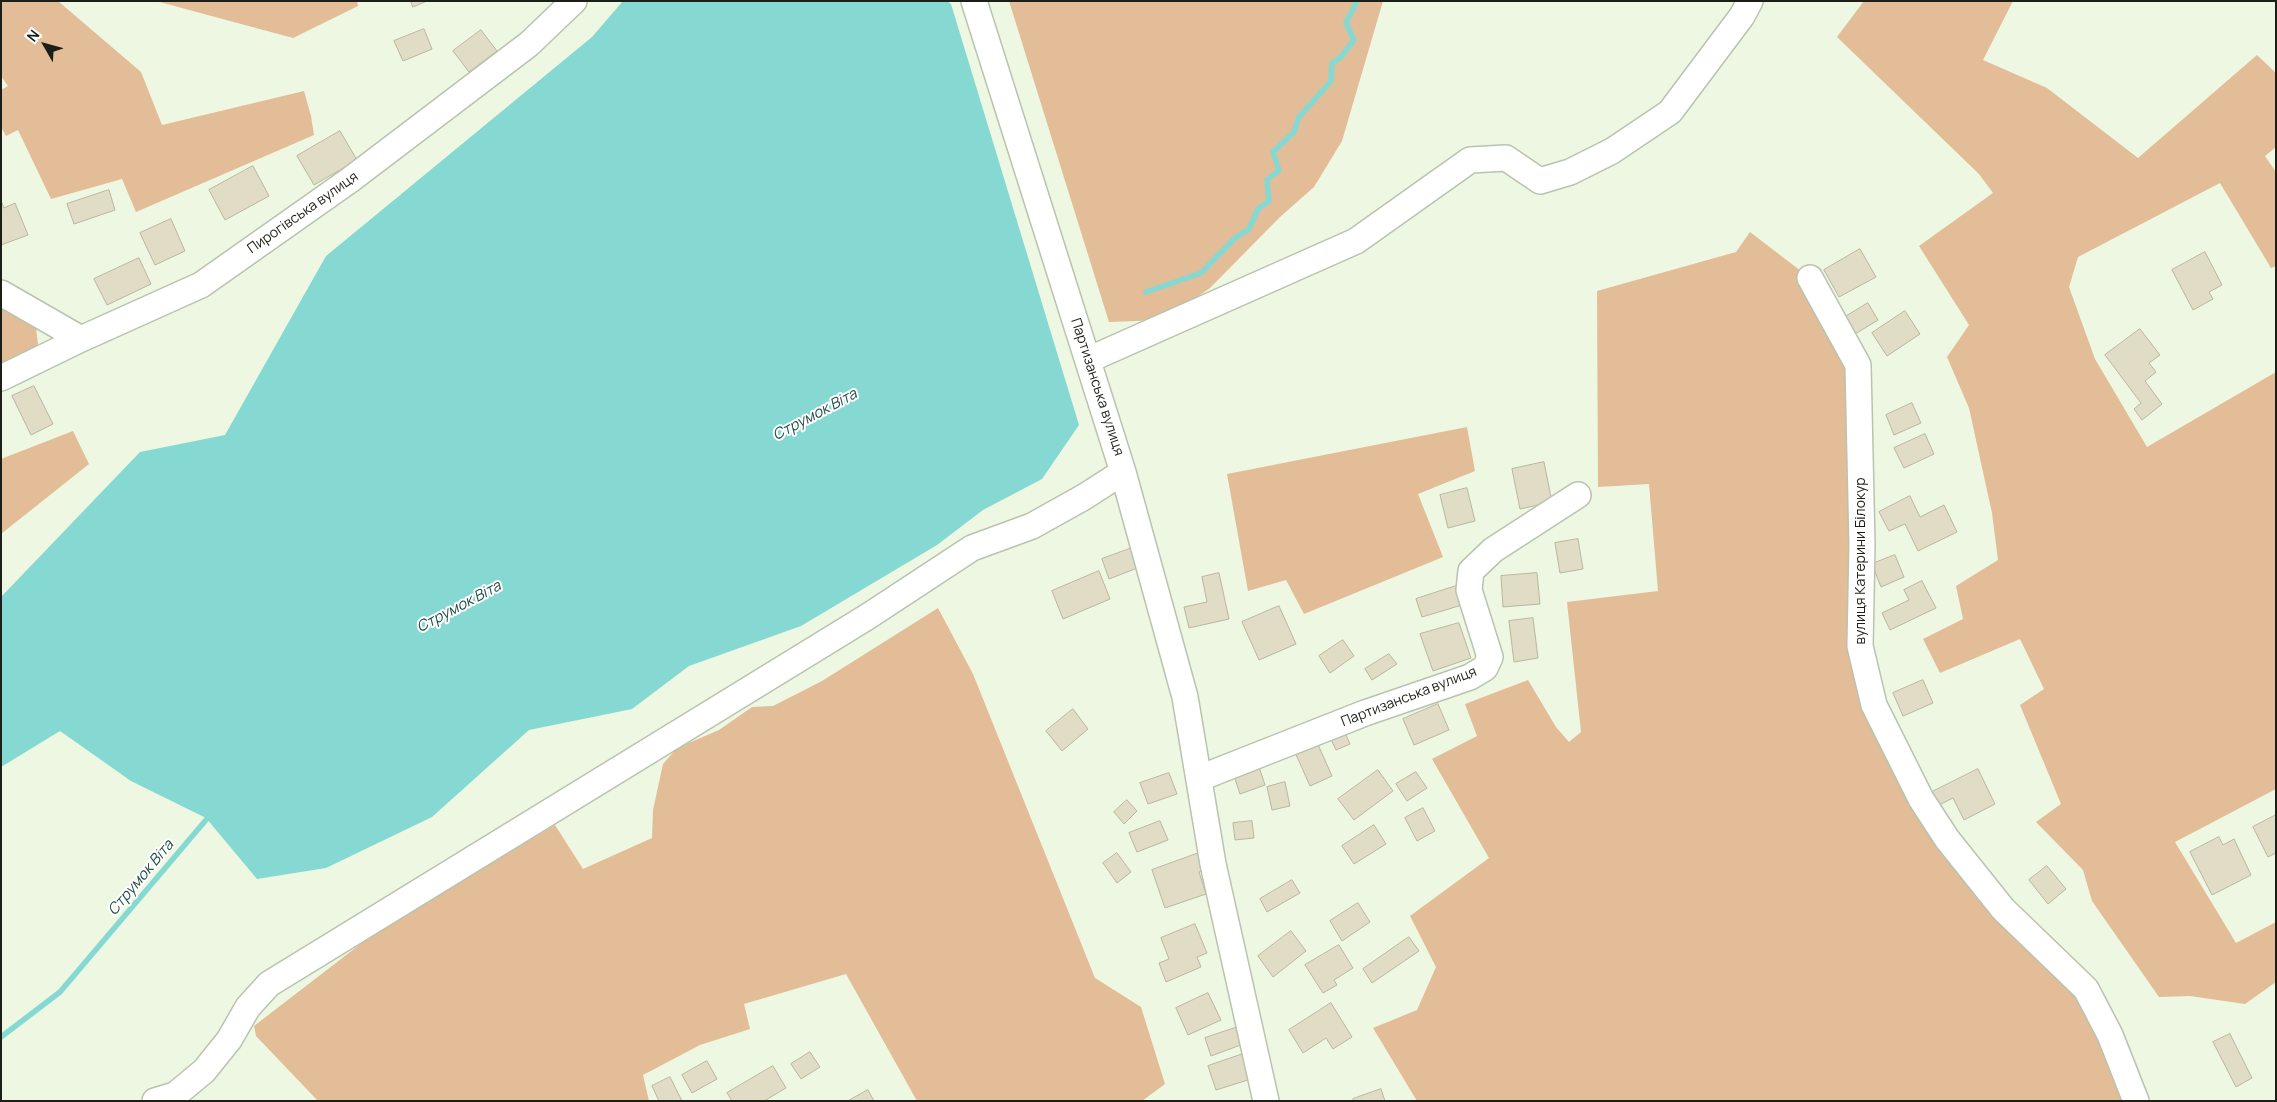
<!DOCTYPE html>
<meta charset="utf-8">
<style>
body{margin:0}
#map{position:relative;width:2277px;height:1102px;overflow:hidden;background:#edf7e1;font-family:Manrope,sans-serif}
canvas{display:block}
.frame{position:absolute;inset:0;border:2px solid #1b1f17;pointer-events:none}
.north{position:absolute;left:20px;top:20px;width:50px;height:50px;-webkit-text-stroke:4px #fff;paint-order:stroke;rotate:308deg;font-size:14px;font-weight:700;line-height:20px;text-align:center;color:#1b1f17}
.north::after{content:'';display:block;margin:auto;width:18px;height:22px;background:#1b1f17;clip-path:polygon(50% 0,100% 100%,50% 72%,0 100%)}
</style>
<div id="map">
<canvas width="2277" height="1102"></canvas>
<div class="frame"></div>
<div class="north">N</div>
</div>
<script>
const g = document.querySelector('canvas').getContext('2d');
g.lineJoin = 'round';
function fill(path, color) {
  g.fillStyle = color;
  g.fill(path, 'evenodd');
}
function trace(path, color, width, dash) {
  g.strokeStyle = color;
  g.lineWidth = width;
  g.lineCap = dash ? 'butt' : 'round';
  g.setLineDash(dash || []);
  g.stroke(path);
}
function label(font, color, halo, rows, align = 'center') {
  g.font = font + ' Manrope,sans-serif';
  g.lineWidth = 4;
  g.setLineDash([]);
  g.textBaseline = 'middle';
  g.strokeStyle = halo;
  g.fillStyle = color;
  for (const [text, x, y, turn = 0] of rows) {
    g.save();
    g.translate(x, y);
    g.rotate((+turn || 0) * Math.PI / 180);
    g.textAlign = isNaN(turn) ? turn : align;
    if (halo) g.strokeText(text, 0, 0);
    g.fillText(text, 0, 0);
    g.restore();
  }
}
fill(new Path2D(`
 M1,1h57l83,71 21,53 142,-34 7,25 3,19 -178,77 -14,-33 -71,20 -33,-69 -12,6 -5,-9v-37l7,-4 -7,-10z
 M156,1h201l1,5 -65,32z
 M1009,1h374l-41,140 -28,46 -34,30 -70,71 -46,32 -55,2z
 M1864,1h149l-30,59 64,28 91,70 119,-103 19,18v74l-11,9 11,16v94l-5,2 -51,-85 -142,74 -9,30 26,72 52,88 129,-75v417l-101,53 61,101 40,-21v60l-31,22 -55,-8 -31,1 -67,-96 -9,-31 -47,-48 25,-18 -41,-99 24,-16 -24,-50 -80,34 -17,-34 40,-20 -7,-33 42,-26 -6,-47 -23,-105 -22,-51 22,-32 -50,-79 74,-53 -14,-19 -142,-137z
 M1750,232l60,46 48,87 2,281 61,153 165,190 41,112h-710l-44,-73 44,-18 19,-43 -26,-51 79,-58 -57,-99 45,-23 -12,-32 63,-24 28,47 13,15 12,-10 -14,-130 91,-11 -9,-107 -51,3 -1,-196 139,-39z
 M1,307l35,21 2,16 -16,18 -21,9z
 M1467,427l8,44 -57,23 25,63 -139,57 -18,-34 -38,11 -21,-117z
 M73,431l16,33 -88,70v-75z
 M938,608l35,66 122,304 46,29 24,77 -23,17h-225l-71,-127 -102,30 6,25 -50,16 -57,30 6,26h-331l-62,-65 -2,-10 126,-97 175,-104 28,44 69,-31 1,-28 10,-46 14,-16 42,-18 33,-23 21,-1 49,-25z`), '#e2bd97');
fill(new Path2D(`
 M623,1h324l4,3 128,421 -37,54 -59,31 -46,35 -136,81 -112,40 -57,43 -103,21 -97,87 -106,51 -69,11 -51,-61 -75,-37 -71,-50 -59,36v-170l139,-145 85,-17 101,-179 266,-219z`), '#85d9d2');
trace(new Path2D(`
 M1146,292l55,-19 34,-35 14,-9 9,-20 11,-8 -2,-21 12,-10 -6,-18 21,-20 5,-15 32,-36 1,-18 8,-5 14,-18 -8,-17 11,-22
 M1,1037l59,-45 151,-178`), '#85d9d2', 5.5);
const building = new Path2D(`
 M411,1h16l-14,6z
 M424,29l8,20 -29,12 -9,-20z
 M481,30l16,21 -28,21 -16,-21z
 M340,131l17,29 -43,25 -17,-29z
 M253,166l16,30 -44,24 -16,-30z
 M109,190l6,20 -41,14 -7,-20z
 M1,201l3,7 11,-5 13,32 -27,10z
 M171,219l14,32 -30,14 -15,-32z
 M1860,249l16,28 -37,20 -15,-27z
 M2205,252l17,33 -13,7 4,7 -20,11 -21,-40z
 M139,258l12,26 -44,21 -13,-26z
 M1868,303l10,17 -31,19 -10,-17z
 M1905,311l15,23 -33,22 -15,-23z
 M2140,329l20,26 -11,8 7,9 -11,9 17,23 -20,16 -8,-11 7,-6 -36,-48z
 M34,386l19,38 -22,11 -19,-39z
 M1912,403l9,20 -27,12 -8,-20z
 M1925,434l9,20 -30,14 -10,-20z
 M1544,462l8,40 -32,7 -8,-40z
 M1467,488l8,33 -27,7 -8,-33z
 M1910,496l10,21 24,-12 13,27 -39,19 -13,-27 -16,7 -10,-19z
 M1578,539l5,30 -23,4 -5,-30z
 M1132,548l8,19 -31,12 -7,-20z
 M1895,555l9,22 -23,10 -9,-23z
 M1099,571l11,28 -47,20 -11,-28z
 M1219,573l10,46 -40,9 -5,-21 23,-5 -5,-25z
 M1537,573l3,31 -37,3 -2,-31z
 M1922,581l14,27 -46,22 -8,-17 27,-13 -5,-10z
 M1456,586l6,19 -40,12 -6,-18z
 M1279,606l17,38 -37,16 -17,-38z
 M1533,618l5,40 -24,4 -5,-41z
 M1459,623l12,35 -38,13 -13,-37z
 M1343,640l11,16 -24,17 -11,-17z
 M1389,654l8,10 -25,16 -7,-11z
 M1923,680l10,23 -30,13 -10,-23z
 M1438,704l11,26 -35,15 -11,-26z
 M1073,709l15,20 -26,22 -16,-20z
 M1342,726l8,18 -14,6 -8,-17z
 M1316,740l16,36 -22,10 -16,-36z
 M1257,761l8,24 -25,9 -8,-24z
 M1978,769l17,35 -31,16 -11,-22 -24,12 -7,-13z
 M1378,770l15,21 -39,29 -16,-21z
 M1416,772l11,16 -20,13 -11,-17z
 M1169,773l8,21 -29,10 -8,-21z
 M1285,782l5,24 -18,4 -5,-23z
 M1127,800l10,11 -13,13 -10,-12z
 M1423,808l12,23 -18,10 -12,-23z
 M2276,815v38l-8,4 -15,-30z
 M1160,821l8,19 -31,12 -8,-19z
 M1252,821l2,17 -19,2 -2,-17z
 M1374,825l12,19 -32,20 -12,-18z
 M2219,837l4,8 11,-6 17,36 -39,20 -22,-43z
 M1117,853l14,19 -14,11 -14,-20z
 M1199,853l6,17 -6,2 7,22 -41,14 -13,-38z
 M2047,866l19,23 -18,15 -19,-24z
 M1292,880l8,13 -33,19 -7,-13z
 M1358,903l12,19 -28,19 -12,-20z
 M1195,924l12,29 -10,4 4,10 -35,15 -7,-19 10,-4 -8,-21z
 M1291,931l15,20 -33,26 -15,-21z
 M1409,937l10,14 -47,32 -9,-14z
 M1339,945l14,23 -19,12 3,5 -14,8 -18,-28z
 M1208,993l13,27 -33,15 -12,-27z
 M1331,1003l21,34 -19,12 -7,-11 -23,15 -14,-23z
 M1241,1026l5,17 -35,13 -6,-18z
 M2230,1034l22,44 -16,9 -23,-45z
 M810,1052l10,15 -19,12 -10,-15z
 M1243,1054l8,25 -35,11 -8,-24z
 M707,1061l10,18 -25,14 -10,-18z
 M773,1066l13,22 -22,13h-32l-5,-8z
 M670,1077l12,24h-23l-7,-15z
 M1381,1089l4,12h-32v-2z
 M868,1090l6,11h-26z`);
fill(building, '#e0dcc5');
trace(building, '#bab59f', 1);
const minor = new Path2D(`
 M974,1l149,471 62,225 28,167 53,237
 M1810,278l48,87 4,180 -2,101 14,59 47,94 26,40 56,70 83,80 24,46 26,66
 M1,293l80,46
 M1088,360l268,-119 114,-81 36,-2 34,23 30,-9 42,-21 58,-39 72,-96 8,-15
 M1,378l80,-39 120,-54 149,-105 179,-136 45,-43
 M1200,778l165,-65 105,-36 15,-9 5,-11 -21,-67 2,-19 22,-21 85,-55
 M155,1101l20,-6 29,-24 25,-31 19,-33 21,-23 598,-367 105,-69 60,-22 52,-29 39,-25`);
trace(minor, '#b9c3ae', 28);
trace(minor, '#fff', 25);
label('14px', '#1b1f17', '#fff', [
 ["Пирогівська вулиця",303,213,-35],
 ["Партизанська вулиця",1097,387,72],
 ["вулиця Катерини Білокур",1861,561,-90],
 ["Партизанська вулиця",1409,697,-21]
]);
label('italic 15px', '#234b47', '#fff', [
 ["Струмок Віта",815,415,-28],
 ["Струмок Віта",459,607,-28],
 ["Струмок Віта",141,878,-50]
]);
</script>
